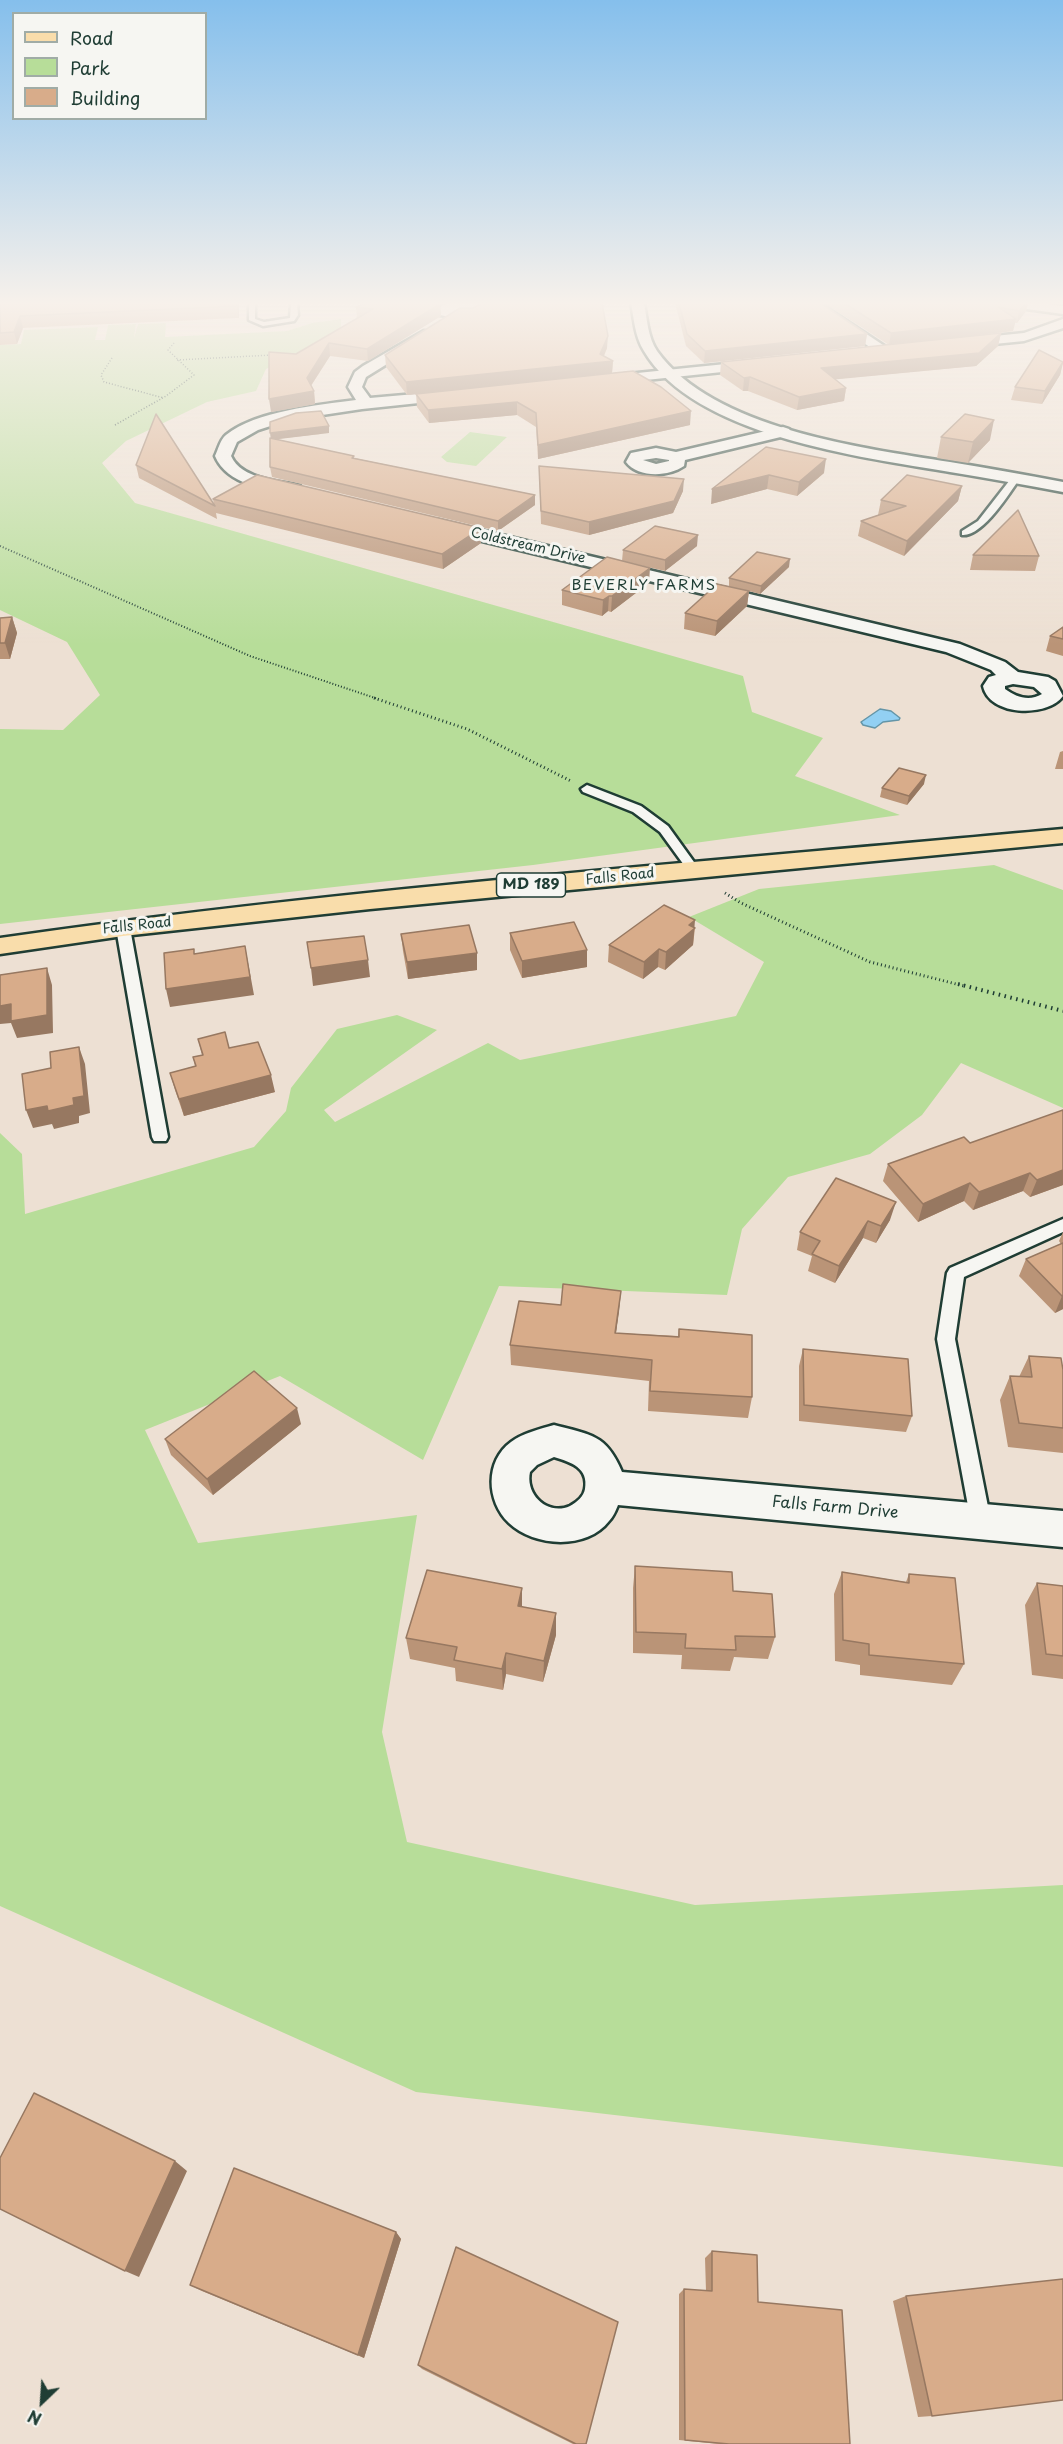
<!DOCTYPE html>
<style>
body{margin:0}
#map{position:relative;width:1063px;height:2444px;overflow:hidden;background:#ede0d3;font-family:"Playpen Sans",sans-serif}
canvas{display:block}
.legend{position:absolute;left:12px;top:12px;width:195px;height:108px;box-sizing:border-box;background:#f6f6f2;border:2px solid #a0aca6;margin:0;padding:8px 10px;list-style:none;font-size:18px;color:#1f3d34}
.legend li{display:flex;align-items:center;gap:12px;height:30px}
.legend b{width:30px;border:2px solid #a0aca6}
.north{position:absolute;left:12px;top:2372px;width:60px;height:60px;-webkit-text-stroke:4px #f6f6f2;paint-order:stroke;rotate:205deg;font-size:16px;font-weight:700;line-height:24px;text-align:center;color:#1f3d34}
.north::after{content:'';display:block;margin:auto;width:21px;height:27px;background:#1f3d34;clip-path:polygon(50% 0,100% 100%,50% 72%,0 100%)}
</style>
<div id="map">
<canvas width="1063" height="2444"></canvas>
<ul class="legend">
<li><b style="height:8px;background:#f9ddab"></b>Road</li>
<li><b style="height:16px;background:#b7dd99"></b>Park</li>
<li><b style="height:16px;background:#d8ac8a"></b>Building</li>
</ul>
<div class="north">N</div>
</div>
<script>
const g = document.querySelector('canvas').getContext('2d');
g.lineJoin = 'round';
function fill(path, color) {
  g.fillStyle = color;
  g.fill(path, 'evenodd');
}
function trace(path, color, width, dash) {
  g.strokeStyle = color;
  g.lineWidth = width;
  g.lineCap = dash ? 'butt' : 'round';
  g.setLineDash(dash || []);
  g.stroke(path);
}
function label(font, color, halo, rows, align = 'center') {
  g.font = font + ' "Playpen Sans",sans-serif';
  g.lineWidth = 6;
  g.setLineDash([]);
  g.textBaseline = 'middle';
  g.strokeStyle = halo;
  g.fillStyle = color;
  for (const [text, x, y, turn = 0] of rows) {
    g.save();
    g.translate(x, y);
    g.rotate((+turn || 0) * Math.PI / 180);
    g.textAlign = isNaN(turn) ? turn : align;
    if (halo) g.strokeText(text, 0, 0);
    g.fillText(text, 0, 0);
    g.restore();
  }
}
fill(new Path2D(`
 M341,319v9l-27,19 -48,22 -10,22 -49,11 -81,39 -24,22 33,40 608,173 9,36 71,26 -28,38 105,39 -367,50 -533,59v-195l63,1 37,-35 -33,-53 -67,-32v-265l21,-1 3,-14 74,-3 -3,13h10l3,-15 28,-1 -2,14 4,-14 28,-1 -1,14 122,-6 25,-8z
 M470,432l37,5 -31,29 -29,-4 -6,-5z
 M994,865l69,25v218l-102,-45 -39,52 -52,39 -82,23 -46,52 -15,66 -228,-9 -76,174 -143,-84 -135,54 53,113 219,-28 -35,217 25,110 288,63 368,-20v282l-647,-75 -416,-186v-773l22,21 3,60 229,-67 32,-36 5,-23 46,-59 60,-14 40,15 -113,80 11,12 153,-79 32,17 216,-44 28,-54 -75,-45 70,-28z`), '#b7dd99');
const water = new Path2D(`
 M880,709l11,2 9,7 -1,2 -16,2 -8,6 -12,-3 -2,-3z`);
fill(water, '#92d0f3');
trace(water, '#6495a7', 1.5);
const service = new Path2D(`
 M249,303h6v16l9,3 26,-4 1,-15h6l1,12 -4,6 -31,5 -14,-6z
 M1013,476l7,2c-11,16 -38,59 -58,57v-4l16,-10z
 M587,785l54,21 27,20 31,43 -2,3h-8l-29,-40 -27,-20 -50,-20 -2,-3z
 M123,924l7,4 38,209 -2,4h-12l-2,-4 -36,-209z
 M1063,1219v13l-99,45 -9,62 36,183 -3,6 -7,3 -7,-3 -3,-6 -34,-183 10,-66 3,-5z`);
const minor = new Path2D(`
 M450,303h29l8,8c-13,11 -31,7 -47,4l-2,-3 4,-7z
 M805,303h15l72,48 -7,4 -5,-1z
 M1006,303h35l22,3v8l-51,-7z
 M1063,319v9l-39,13 -70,7 -7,-4 7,-4 70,-7z
 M424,331l5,1 2,3 -2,3 -63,39 -4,10 8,11 91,-8 5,2 3,3 -3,3 -104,11 -73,11 -31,10 -21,12 -6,14c10,23 48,25 69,30l3,4 -3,4 -6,1c-28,-6 -67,-10 -79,-39 3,-6 5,-16 11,-21 30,-24 91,-30 130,-35l-8,-13 7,-15 8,-6z
 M765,360l7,4 -2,3 -172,18 -7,-4 7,-4z
 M783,427l6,2 2,3 -2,3 -104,25 -1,6c-16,11 -46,12 -58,-4l5,-9 25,-5 20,4zM656,458l13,2v1l-13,3 -13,-4z
 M438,520l522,124 45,18 13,10 30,5 7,4 8,15c-16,22 -74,20 -80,-10l6,-9 7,-2 -5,-5 -45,-18 -514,-123 -3,-4 3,-4zM1013,684l21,3 8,7c-13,8 -26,3 -37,-5v-3z
 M554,1425c37,10 52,9 68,47l441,39v36l-445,-42c-2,5 -5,12 -9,16 -22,29 -75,26 -100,2 -23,-22 -24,-62 2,-81 12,-9 29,-13 43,-17zM554,1457c17,5 35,11 31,32 -1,7 -8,13 -15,17 -22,10 -45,-11 -40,-34l7,-7z`);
const tertiary = new Path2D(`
 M631,303h13c3,16 4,35 13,48 56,78 205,97 293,111 38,6 76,13 113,20v10c-37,-7 -75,-14 -113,-20 -89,-15 -256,-36 -306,-121 -9,-14 -10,-32 -13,-48z`);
const primary = new Path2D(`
 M1063,829v14l-693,66 -247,27 -123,18v-16c352,-51 709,-76 1063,-109z`);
trace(service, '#1f3d34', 5);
trace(minor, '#1f3d34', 5);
trace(tertiary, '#1f3d34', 5);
trace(primary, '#1f3d34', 5);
trace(new Path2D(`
 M112,358l-11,17 3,7 60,16
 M177,360l95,-5
 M115,425l51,-29 28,-21 -26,-25 6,-7`), '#1f3d34', 1.5, [1, 2]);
trace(new Path2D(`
 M0,546l250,110 128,43`), '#1f3d34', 2, [1, 2]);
trace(new Path2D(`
 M374,698l93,31 104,52
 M725,893l16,10 129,59 94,24`), '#1f3d34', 3, [1, 3]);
trace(new Path2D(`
 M958,984l105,27`), '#1f3d34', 4, [1.5, 4.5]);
fill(service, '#f6f6f2');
fill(minor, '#f6f6f2');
fill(tertiary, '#f6f6f2');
fill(primary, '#f9ddab');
fill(new Path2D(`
 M0,303h239v15l-216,10 -6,16 -17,1z
 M365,303h78l-3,1 1,12 -73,45 -38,-5 -19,30 3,5 1,13 -44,8 25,-58 61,-35 -1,-12z
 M481,303h121l5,45 -3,8 9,5 -1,12 -205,22 -21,-28 -1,-12z
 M675,303h145l47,31 -2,12 -161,17 -18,-17z
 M824,303h204l-2,8 -9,12h-2l-2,8 -124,14z
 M1001,333l-3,13 -22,20 -141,13 11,9 -2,13 -47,9 -49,-19h-5l-23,-16 1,-13z
 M1063,362l-3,13 -18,29 -31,-4 4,-13z
 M633,371l57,54 -152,34 -2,-32 -19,-12 -88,8 -12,-16 -1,-13z
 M329,433l-53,6 78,17v2l181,37v10l-37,26 -226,-54 -2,-10v-29z
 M941,437l49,3 -22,23 -31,-5z
 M766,447l58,26 -27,23 -30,-7 -56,15z
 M136,465l78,40 -1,-6 268,44 -38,26 -227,-56 1,6 -78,-41z
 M539,466l144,25 -10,22 -84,22 -48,-11z
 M962,486l-4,15 -54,55 -46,-20 3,-15 17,-6 3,-15z
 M697,546l-32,25 -43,-10 1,-11z
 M973,555l66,1 -4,15 -65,-1z
 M789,567l-29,27 -11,-3 -2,15 -32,30 -31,-7 1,-16 44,-27v-8z
 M649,583l-38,29 -3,-1 -6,5 -40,-11v-15z
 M12,617l5,16 -7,26h-10v-41z
 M1063,627v29l-17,-5 4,-15z
 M1063,751v18h-8l5,-17z
 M924,784l-17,21 -27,-8 2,-9z
 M695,928l-2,17 -28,25 -7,-3 -15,12 -35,-17 1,-17z
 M510,933l77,34 -65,11 -12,-28z
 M401,934l76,19v17l-69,9 -5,-28z
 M198,1039l31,9 46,44 -91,24 -9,-26 -5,-17 25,-7 -2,-9 9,-2z
 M1063,1110v75l-33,12 -7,-6 -50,19 -9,-9 -46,21 -35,-41 5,-17 82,-21z
 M836,1178l54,42 -14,23 -13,-5 -28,45 -27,-12 4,-15 -15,-6 3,-18z
 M1063,1232v77l-8,4 -36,-37 7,-17 35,-15 -2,-3z
 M621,1291l-5,42 62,3 1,-7 73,68 -4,21 -100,-7 1,-30 -138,-16 -1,-20 51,-40z
 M803,1349l109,67 -6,16 -107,-11v-55z
 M1029,1356l34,14v83l-55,-6 -8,-47 10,-24 9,1z
 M301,1424l-88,71 -42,-40 -6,-16z
 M635,1566l98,25 42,46 -7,22 -34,-2 -4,14 -49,-2 1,-14 -49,-2v-65z
 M842,1572l64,10 3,-8 55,90 -12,21 -92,-10v-10l-25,-4 -1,-67z
 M1037,1583l26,3v93l-31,-4 -7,-70z
 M522,1588v18l34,29 -13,47 -37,-8 -3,16 -47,-9 -1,-13 -45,-9 -4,-21z
 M396,2232l5,7 -37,119 -162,-67 -12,-6z
 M712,2251l46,51 92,142h-131l-40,-4v-146l5,-5 22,2 -1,-33z
 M906,2296l26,120 -14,1 -25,-116z
 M418,2365l168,79h-13l-151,-75z`), '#ba9477');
fill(new Path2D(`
 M237,303h2v15l-2,-12z
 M435,303h8l-3,1 1,12 -73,45 -1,-12z
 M1026,303h2l-2,8 -9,12 2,-12z
 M20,316l3,12 -6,16 -3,-12z
 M1016,319l-3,12 -124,14 2,-12z
 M1001,333l-3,13 -22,20 -157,15 2,-13z
 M867,334l-2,12 -161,17 1,-12z
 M608,336l-1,12 -6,14 12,-1 -1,12 -205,22 -1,-13 194,-28z
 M329,343l1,13 -22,34 -1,-12z
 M1063,363l-3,12 -18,29 3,-13z
 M750,377l-2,14h-5l1,-13z
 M846,388l-2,13 -47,9 2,-13z
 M314,391l1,13 -44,8 -2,-13z
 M517,402v13l-88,8 -1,-13z
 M691,411l-1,14 -152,34v-14z
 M994,420l-4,20 -22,23 5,-21z
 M329,426v7l-58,7 -1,-7z
 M826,459l-2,14 -27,23 2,-14z
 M769,475l-2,14 -56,15 1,-15z
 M684,479l-1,12 -10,22 -84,22v-13z
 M962,486l-4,15 -54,55 3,-15z
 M535,495v10l-37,26v-10z
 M481,528v15l-38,26 -1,-15z
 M698,535l-1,11 -32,25v-11z
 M790,559l-1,8 -29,27 1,-8z
 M650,568l-1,15 -38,29 1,-16z
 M749,591l-2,15 -32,30 2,-15z
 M609,596l-1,15 -6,5 1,-16z
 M12,617l5,16 -7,26 -5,-16z
 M926,775l-2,9 -17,21 2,-9z
 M695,920l-2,25 -28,25 1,-18 23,-27z
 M245,946l9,49 -84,12 -4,-18z
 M659,949l-1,18 -15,12 1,-17z
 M587,950v17l-65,11v-17z
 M477,953v17l-69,9 -1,-17z
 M368,960l2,17 -57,9 -2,-18z
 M47,968l5,17 1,48 -36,5 -6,-15 -11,1v-18z
 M79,1047l6,17 5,49 -11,3v7l-25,6 -2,-5 -19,4 -7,-18 21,-4 26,-8z
 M271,1075l4,17 -91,24 -5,-17z
 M1063,1170v15l-33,12 7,-17z
 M1030,1173l-7,18 -50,19 6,-18z
 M970,1183l-6,18 -46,21 5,-18z
 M896,1202l-6,18 -14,23 5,-17z
 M868,1221l-5,17 -28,45 4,-17z
 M621,1291l-2,21 -6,42 2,-21z
 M1063,1295v14l-8,4 7,-17z
 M297,1408l4,16 -88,71 -6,-16z
 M522,1588v22l-4,-4z
 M556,1613v22l-13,47 1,-21z
 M506,1653v21l-3,16 -1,-21z
 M175,2161l12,10 -48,106 -14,-6z
 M396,2232l5,7 -37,119 -6,-3z`), '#977861');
const building = new Path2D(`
 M0,303h237v3l-217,10 -6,16 -14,1z
 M365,303h73l2,1 -73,45 -38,-6 -22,35 7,13 -45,8v-47l27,2 77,-45 -17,-2z
 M483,303h119l6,33 -8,18 13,7 -207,21 -21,-27 75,-47h13z
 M679,303h141l47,31 -162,17 -18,-17z
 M844,303h182l-7,8 -21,-4 18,12 -125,14z
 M1001,333l-22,20 -158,15 25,20 -47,9 -49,-20 -6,1 -23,-16z
 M1039,350l24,12 -18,29 -30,-4z
 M633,371l28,16 30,24 -153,34 -2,-32 -19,-11 -89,8 -12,-16z
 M321,411l8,15 -59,7v-11l26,-9z
 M156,414l59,92 -79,-41z
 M965,414l29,6 -21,22 -32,-5z
 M270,438l84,18 -2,2 183,37 -37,26 -228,-54z
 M766,447l60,12 -27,23 -30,-7 -57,14z
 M539,466l145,13 -10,22 -85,21 -48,-11z
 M257,475l224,53 -39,26 -229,-55z
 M907,475l55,11 -55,55 -46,-20 45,-15 -25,-6z
 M1018,510l21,46 -66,-1z
 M655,526l43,9 -33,25 -42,-10z
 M757,552l33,7 -29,27 -32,-8z
 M607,557l43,11 -38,28h-3l-6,4 -41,-10z
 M717,584l32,7 -32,30 -32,-8z
 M12,617l-7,26h-5v-25z
 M1063,627v12l-13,-3z
 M899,768l27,7 -17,21 -27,-8z
 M664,905l31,15 -6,5 6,3 -29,24 -7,-3 -15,13 -35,-17z
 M574,922l13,28 -65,11 -12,-28z
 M469,925l8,28 -70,9 -6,-28z
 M364,936l4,24 -57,8 -4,-26z
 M245,946l5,31 -84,12 -2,-36 30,-4v5z
 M47,968v47l-36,6v-17l-11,2v-31z
 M225,1032l4,16 29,-6 13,33 -92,24 -9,-26 26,-7 -3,-9 10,-2 -5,-16z
 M79,1047l5,49 -11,2 1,7 -26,6 -1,-5 -21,4 -4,-36 29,-6 -1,-16z
 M1063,1110v60l-26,10 -7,-7 -51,19 -9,-9 -47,21 -35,-40 76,-27 6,6z
 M836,1178l60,24 -15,24 -13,-5 -29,45 -27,-12 8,-13 -20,-9z
 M1063,1243v52l-1,1 -36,-37z
 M563,1284l58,7 -6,42 64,4v-8l73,6v62l-102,-6 2,-31 -142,-15 9,-44 42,4z
 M803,1349l105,10 4,57 -108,-11z
 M1029,1356l32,2 2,12v58l-44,-5 -9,-47 22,1z
 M254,1371l43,37 -90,71 -42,-40z
 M635,1566l97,6 1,19 39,3 3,43 -40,-1 1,14 -51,-2 1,-14 -50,-2z
 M427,1570l95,18 -4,18 38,7 -12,48 -38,-8 -4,16 -48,-9 3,-13 -51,-9z
 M842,1572l67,11v-9l46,4 9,86 -95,-9v-11l-26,-4z
 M1037,1583l26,3v70l-17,-2z
 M34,2093l141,68 -50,110 -125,-62v-51z
 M234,2168l162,64 -38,123 -168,-70z
 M456,2247l162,75 -32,122h-10l-158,-79z
 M712,2251l45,4 1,47 84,8 8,134h-121l-44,-4 -1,-151 28,2z
 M1063,2279v121l-131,16 -26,-120z`);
fill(building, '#d8ac8a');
trace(building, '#977861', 1.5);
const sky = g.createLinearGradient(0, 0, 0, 645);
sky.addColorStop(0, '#85bfec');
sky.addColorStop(0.47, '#f7f1eb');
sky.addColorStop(1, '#f7f1eb00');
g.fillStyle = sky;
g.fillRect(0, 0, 1063, 645);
label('14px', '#1f3d34', '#f6f6f2', [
 ["Coldstream Drive",528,546,13],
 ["Falls Road",620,877,-6],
 ["Falls Road",137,926,-6]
]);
g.letterSpacing = '1.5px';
label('15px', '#1f3d34', '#f6f6f2', [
 ["BEVERLY FARMS",644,586]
]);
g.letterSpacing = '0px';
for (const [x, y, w] of [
 [531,885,69]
]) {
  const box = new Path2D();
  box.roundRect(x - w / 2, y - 12, w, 24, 4.5);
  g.fillStyle = '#f6f6f2';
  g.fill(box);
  trace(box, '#1f3d34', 1.5);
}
label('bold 15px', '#1f3d34', null, [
 ["MD 189",531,885]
]);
label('16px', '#1f3d34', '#f6f6f2', [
 ["Falls Farm Drive",835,1508,5]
]);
</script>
